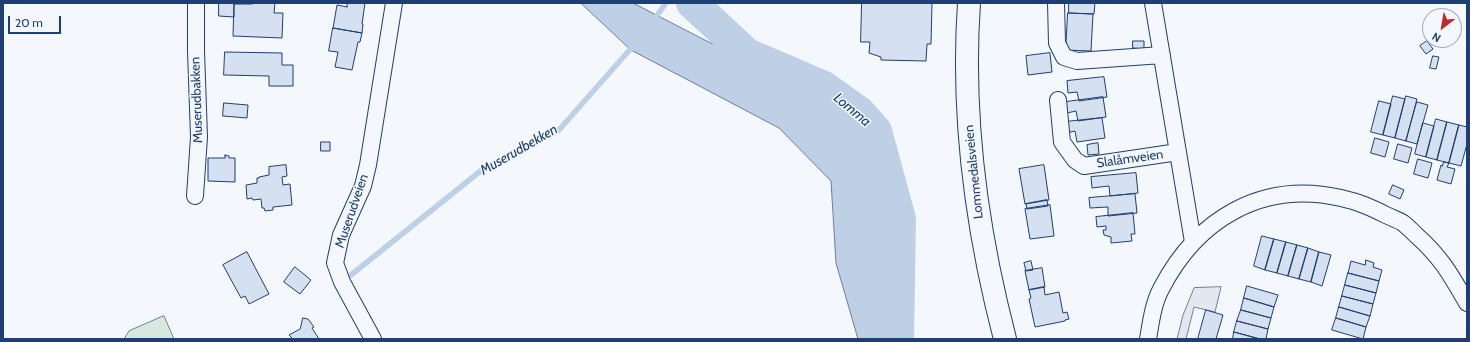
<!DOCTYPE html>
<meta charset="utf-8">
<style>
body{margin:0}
#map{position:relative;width:1470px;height:342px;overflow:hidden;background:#f4f7fb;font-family:Cabin,sans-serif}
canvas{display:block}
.frame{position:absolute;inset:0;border:4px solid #1d3f73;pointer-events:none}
.north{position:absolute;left:1422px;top:8px;width:40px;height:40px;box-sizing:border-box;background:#f4f7fb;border:1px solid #9eadc5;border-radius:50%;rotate:211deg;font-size:11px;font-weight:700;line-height:16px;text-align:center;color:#1d3f73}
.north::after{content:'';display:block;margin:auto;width:14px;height:18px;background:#c62828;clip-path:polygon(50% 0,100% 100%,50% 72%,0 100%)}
.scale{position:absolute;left:8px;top:16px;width:53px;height:18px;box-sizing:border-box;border:2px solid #1d3f73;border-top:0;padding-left:5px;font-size:12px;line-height:14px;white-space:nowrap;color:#1d3f73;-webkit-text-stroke:3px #f4f7fb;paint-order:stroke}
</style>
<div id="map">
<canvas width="1470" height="342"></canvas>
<div class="frame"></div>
<div class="north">N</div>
<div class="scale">20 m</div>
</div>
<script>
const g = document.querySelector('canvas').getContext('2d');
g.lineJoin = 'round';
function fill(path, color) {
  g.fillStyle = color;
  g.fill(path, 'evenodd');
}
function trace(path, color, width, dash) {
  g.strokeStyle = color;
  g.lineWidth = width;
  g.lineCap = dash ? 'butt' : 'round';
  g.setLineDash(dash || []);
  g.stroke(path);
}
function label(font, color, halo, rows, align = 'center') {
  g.font = font + ' Cabin,sans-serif';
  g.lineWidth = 3;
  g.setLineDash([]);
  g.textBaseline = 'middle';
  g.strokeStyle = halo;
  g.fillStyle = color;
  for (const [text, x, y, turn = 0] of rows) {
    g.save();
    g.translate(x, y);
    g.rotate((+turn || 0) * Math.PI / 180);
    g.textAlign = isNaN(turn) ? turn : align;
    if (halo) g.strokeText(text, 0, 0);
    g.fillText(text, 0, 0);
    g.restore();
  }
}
const green = new Path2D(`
 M164,316l10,23h-50l5,-8z`);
fill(green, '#d7e8df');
trace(green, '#687fa3', 1);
const parking = new Path2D(`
 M1221,287l-6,25 -21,-5 -8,32h-9l6,-24 11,-27z`);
fill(parking, '#e3e8f0');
trace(parking, '#687fa3', 1);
const water = new Path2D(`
 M581,3h52l227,117 54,219h-56l-22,-76 -5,-82 -52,-53 -148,-78z`);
fill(water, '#bed0e5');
trace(water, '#687fa3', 1);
trace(new Path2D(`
 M653,21l13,-18
 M351,275l132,-106 75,-38 76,-86`), '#bed0e5', 5.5);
trace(new Path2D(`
 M692,3l55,51 77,33 35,25 17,19 24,88 -2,120`), '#bed0e5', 32);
const building = new Path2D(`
 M219,3h18l-3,1v13l-15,-1z
 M252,3h23l-1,10h9l-1,25 -49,-2 1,-32h18z
 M347,3h18l-3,21h1l-1,9 -29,-5 4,-23 10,2z
 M862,3h70l-1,41h-4l-1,17 -45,-1v-3l-12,-4 1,-11h-9z
 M1069,3h26l-1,11 -25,-1z
 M1068,13l25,1 -2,37 -25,-1z
 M333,28l29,5 -2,9h-2l-6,28 -17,-3 3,-15 -9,-1z
 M1133,41h11v8l-11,-1z
 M1427,41l6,8 -7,5 -6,-8z
 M225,52l57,1v12h11v21h-24v-10l-45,-1z
 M1050,53l2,19 -24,3 -2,-19z
 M1433,56l6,1 -3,12 -6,-1z
 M1104,77l3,20 -28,4 -2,-9 -9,1 -1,-12z
 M1393,96l12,3 -10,39 -12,-3z
 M1406,96l11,3 -11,42 -11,-3z
 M1103,97l3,20 -28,4 -2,-10 -9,2 -1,-11z
 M1379,101l12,3 -8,31 -12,-3z
 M1417,102l11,3 -11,39 -11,-3z
 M224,103l24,2 -1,13 -24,-2z
 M1102,118l3,20 -28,4 -2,-11 -9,2 -1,-11z
 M1436,119l11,3 -10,38 -11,-3z
 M1447,122l12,3 -10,38 -12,-3z
 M1423,123l11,3 -8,31 -11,-3z
 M1459,125l8,2v17l-6,22 -12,-3z
 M1375,138l14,4 -4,15 -14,-4z
 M321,142h9v9h-9z
 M1098,143l1,11 -11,1 -1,-10z
 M1398,144l14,4 -4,15 -14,-4z
 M225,155l4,1v2h6v24l-27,-1v-23h17z
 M1418,159l14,4 -4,15 -14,-4z
 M1444,162l5,1 -2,4 8,2 -4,15 -14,-4 4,-15 1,1z
 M286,165l1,11 -5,1 1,8 7,-1 2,21 -19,2v3l-8,1 -1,-3h-2l-1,-9 -8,1 -1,-2 -5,1 -1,-14 11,-2v-5h2v-1l10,-2v-8z
 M1044,165l5,35 -24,4 -6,-35z
 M1136,173l2,20 -28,3 -1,-10 -17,2 -1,-11z
 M1393,185l11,5 -4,9 -11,-5z
 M1135,194l2,19 -29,3v-9l-18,1 -1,-10z
 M1047,200l1,6 -21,3 -1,-5z
 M1050,205l4,31 -24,3 -5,-30z
 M1133,213l2,21h-4l1,7 -21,2v-6l-7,-2 -1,-5h3v-4l-9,1 -1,-10z
 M1262,236l12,3 -9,31 -11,-4z
 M1274,239l12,3 -9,31 -12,-3z
 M1286,242l11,3 -9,31 -11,-3z
 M1297,245l11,3 -9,31 -11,-3z
 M1308,248l11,4 -8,30 -12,-3z
 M247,252l22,42 -20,10 -4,-8 -4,2 -18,-33z
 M1319,252l12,3 -9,31 -11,-4z
 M1366,260l8,3 -1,4 9,3 -3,11 -31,-8 3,-12 14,4z
 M1031,261l2,9 -7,1 -2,-8z
 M295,267l16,13 -11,14 -16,-12z
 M1042,268l3,19 -16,3 -4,-19z
 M1348,273l31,8 -3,12 -31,-8z
 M1345,285l31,8 -3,11 -31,-8z
 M1247,286l31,9 -4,12 -30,-9z
 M1044,287l1,8 14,-3 4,21 4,-1 2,7 -4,1v1l-30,6 -6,-28 2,-1 -2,-8z
 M1342,296l31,8 -3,12 -31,-9z
 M1244,298l30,9 -3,11 -30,-8z
 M1339,307l31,9 -4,11 -30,-9z
 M1206,310l17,5 -7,24h-18z
 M1241,310l30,8 -3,11 -31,-8z
 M303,318l5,1 6,8 -2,1 7,11h-28l1,-1 -3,-3 11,-6z
 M1336,318l30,9 -3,12 -31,-9z
 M1237,321l31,8 -2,10h-6l-26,-7z
 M1234,332l26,7h-27z`);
fill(building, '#d5e0f0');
trace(building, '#1d3f73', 1);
const street = new Path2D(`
 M1056,3l1,40 7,14 13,4 85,-6
 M1153,3l40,239
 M1058,100l4,42 13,18 9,6 94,-14
 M195,196l4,-59 -3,-86v-48
 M373,339l-31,-57 -7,-19 6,-28 22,-49 5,-21 26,-162
 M1148,339c3,-17 5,-35 13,-50 36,-70 101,-109 180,-91 18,4 29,9 45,17 6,3 12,5 17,8 4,3 9,8 13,12 25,22 35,40 51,68`);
const secondary = new Path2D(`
 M969,3c-8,115 7,225 36,336`);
trace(street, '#1d3f73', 18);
trace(secondary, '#1d3f73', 24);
trace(street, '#f4f7fb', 16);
trace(secondary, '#f4f7fb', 22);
label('13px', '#1d3f73', '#f4f7fb', [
 ["Muserudbakken",197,100,-92],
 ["Slalåmveien",1130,159,-8],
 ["Lommedalsveien",974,172,-96],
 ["Muserudveien",352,211,-71]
]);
label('italic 14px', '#1d3f73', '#f4f7fb', [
 ["Lomma",852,110,40],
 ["Muserudbekken",519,150,-30]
]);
</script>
